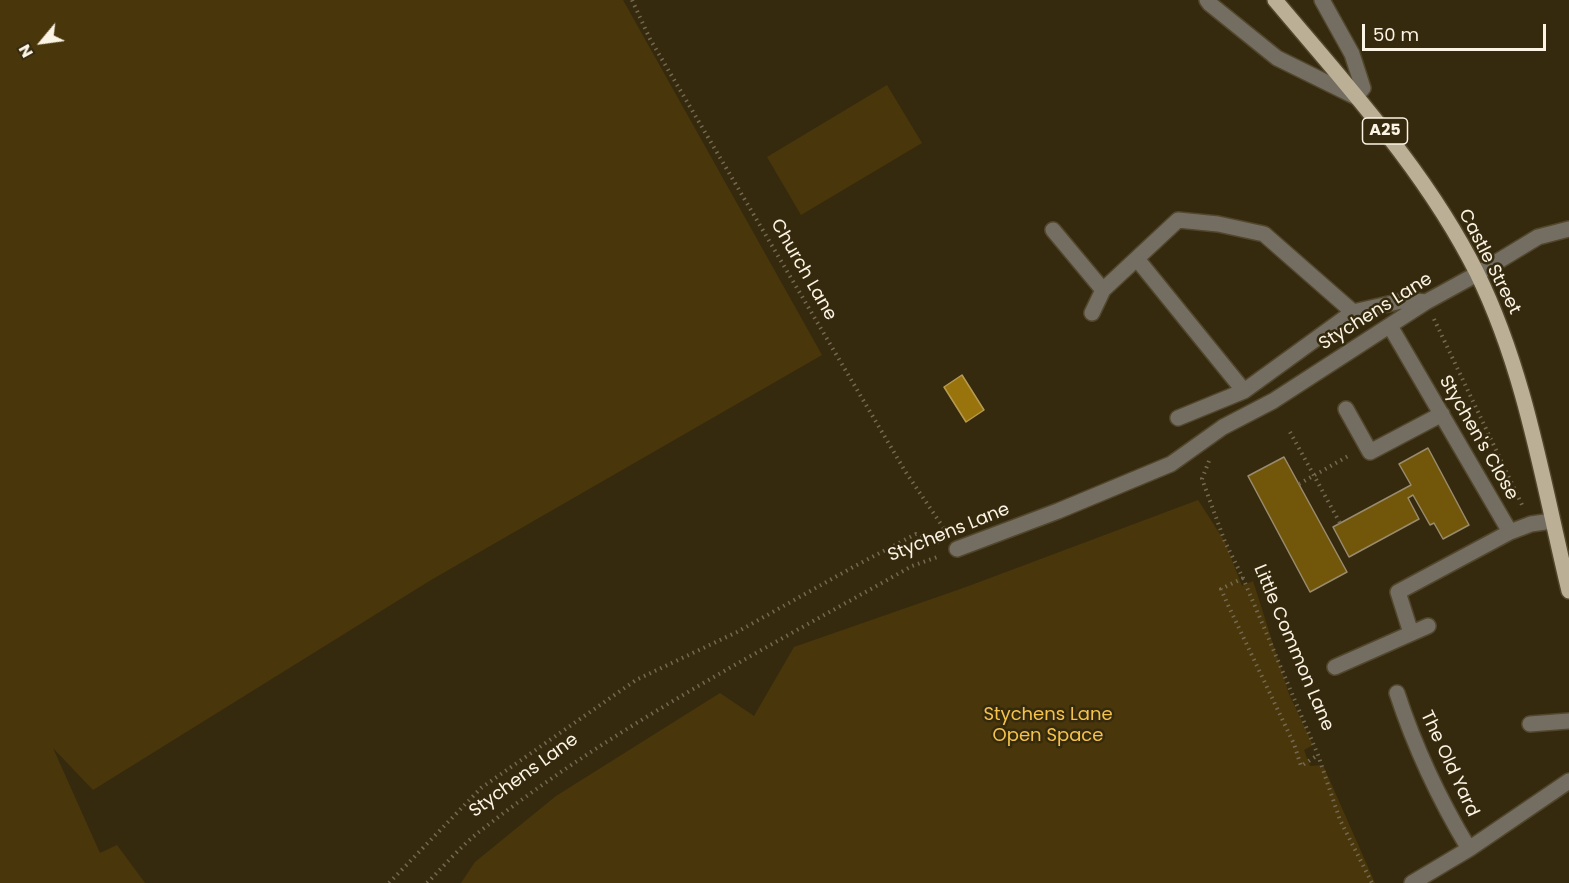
<!DOCTYPE html>
<style>
body{margin:0}
#map{position:relative;width:1569px;height:883px;overflow:hidden;background:#362a0e;font-family:Poppins,sans-serif}
canvas{display:block}
.north{position:absolute;left:12px;top:12px;width:60px;height:60px;-webkit-text-stroke:4px #362a0e;paint-order:stroke;rotate:241deg;font-size:16px;font-weight:700;line-height:24px;text-align:center;color:#fbf4e4}
.north::after{content:'';display:block;margin:auto;width:21px;height:27px;background:#fbf4e4;clip-path:polygon(50% 0,100% 100%,50% 72%,0 100%)}
.scale{position:absolute;left:1362px;top:24px;width:184px;height:27px;box-sizing:border-box;border:3px solid #fbf4e4;border-top:0;padding-left:8px;font-size:18px;line-height:21px;white-space:nowrap;color:#fbf4e4;-webkit-text-stroke:4px #362a0e;paint-order:stroke}
</style>
<div id="map">
<canvas width="1569" height="883"></canvas>
<div class="north">N</div>
<div class="scale">50 m</div>
</div>
<script>
const g = document.querySelector('canvas').getContext('2d');
g.lineJoin = 'round';
function fill(path, color) {
  g.fillStyle = color;
  g.fill(path, 'evenodd');
}
function trace(path, color, width, dash) {
  g.strokeStyle = color;
  g.lineWidth = width;
  g.lineCap = dash ? 'butt' : 'round';
  g.setLineDash(dash || []);
  g.stroke(path);
}
function label(font, color, halo, rows, align = 'center') {
  g.font = font + ' Poppins,sans-serif';
  g.lineWidth = 5;
  g.setLineDash([]);
  g.textBaseline = 'middle';
  g.strokeStyle = halo;
  g.fillStyle = color;
  for (const [text, x, y, turn = 0] of rows) {
    g.save();
    g.translate(x, y);
    g.rotate((+turn || 0) * Math.PI / 180);
    g.textAlign = isNaN(turn) ? turn : align;
    if (halo) g.strokeText(text, 0, 0);
    g.fillText(text, 0, 0);
    g.restore();
  }
}
fill(new Path2D(`
 M0,0h623l199,355 -391,225 -338,210 -40,-42 47,105 17,-8 28,38h-145z
 M887,85l35,58 -121,72 -34,-58z
 M1198,500l27,42 17,44 11,-5 36,113 24,51 -9,5 6,16 13,-1 52,118h-914l14,-21 81,-66 164,-103 34,23 40,-69 172,-60z`), '#49370b');
const water = new Path2D(`
 M962,375l22,35 -18,12 -22,-35z`);
fill(water, '#99740d');
trace(water, '#b69a4e', 1.5);
const building = new Path2D(`
 M1428,448l41,77 -26,14 -9,-16 -4,2 -17,-30 -5,3 11,21 -70,38 -16,-30 78,-42 -12,-21z
 M1284,457l63,115 -37,20 -62,-116z`);
fill(building, '#725609');
trace(building, '#998b6d', 1.5);
const minor = new Path2D(`
 M1207,0l3,4 67,54 79,39 7,-9 -11,-34 -30,-54
 M1053,230l50,60
 M1137,259l107,132
 M1092,313l11,-23 75,-70 40,4 46,10 89,78
 M1390,326l120,206 21,-8 21,-3
 M1346,409l24,43 72,-38
 M1178,418l66,-27 109,-79 53,-12 20,2
 M957,549l101,-38 113,-47 52,-37 50,-26 153,-99 51,-28 61,-37 31,-8
 M1411,633l-13,-41 112,-60
 M1335,667l93,-41
 M1397,693c18,55 42,106 72,156
 M1530,724l39,-3
 M1412,883l57,-34 100,-68`);
const major = new Path2D(`
 M1275,0c73,87 151,171 202,273 49,100 66,211 92,318`);
trace(minor, '#52462c', 18);
trace(major, '#52462c', 18);
trace(new Path2D(`
 M632,0l18,39 255,432 42,62
 M1434,319l89,188
 M1290,432l50,91
 M1209,461l-7,18 23,63 18,36 75,177 22,65 32,63
 M1299,484l51,-29
 M1243,578l-22,11 7,16 66,139 7,22 17,-11
 M389,883l92,-95 155,-108 101,-48 118,-66 61,-32 24,9
 M427,883c17,-17 33,-36 52,-51 133,-105 286,-183 433,-266l28,-10`), '#746951', 4, [1.5, 4.5]);
trace(minor, '#736e61', 15);
trace(major, '#bbaf95', 15);
for (const [x, y, w] of [
 [1385,131,45]
]) {
  const box = new Path2D();
  box.roundRect(x - w / 2, y - 13, w, 26, 4.5);
  g.fillStyle = '#362a0e';
  g.fill(box);
  trace(box, '#fbf4e4', 1.5);
}
label('bold 16px', '#fbf4e4', null, [
 ["A25",1385,131]
]);
label('18px', '#fbf4e4', '#362a0e', [
 ["Castle Street",1489,262,63],
 ["Church Lane",803,270,60],
 ["Stychens Lane",1376,312,-32],
 ["Stychen's Close",1478,438,60],
 ["Stychens Lane",949,533,-22],
 ["Little Common Lane",1293,648,67],
 ["The Old Yard",1449,764,65],
 ["Stychens Lane",524,776,-36]
]);
label('18px', '#f5c34a', '#362a0e', [
 ["Stychens Lane",1048,715],
 ["Open Space",1048,736]
]);
</script>
